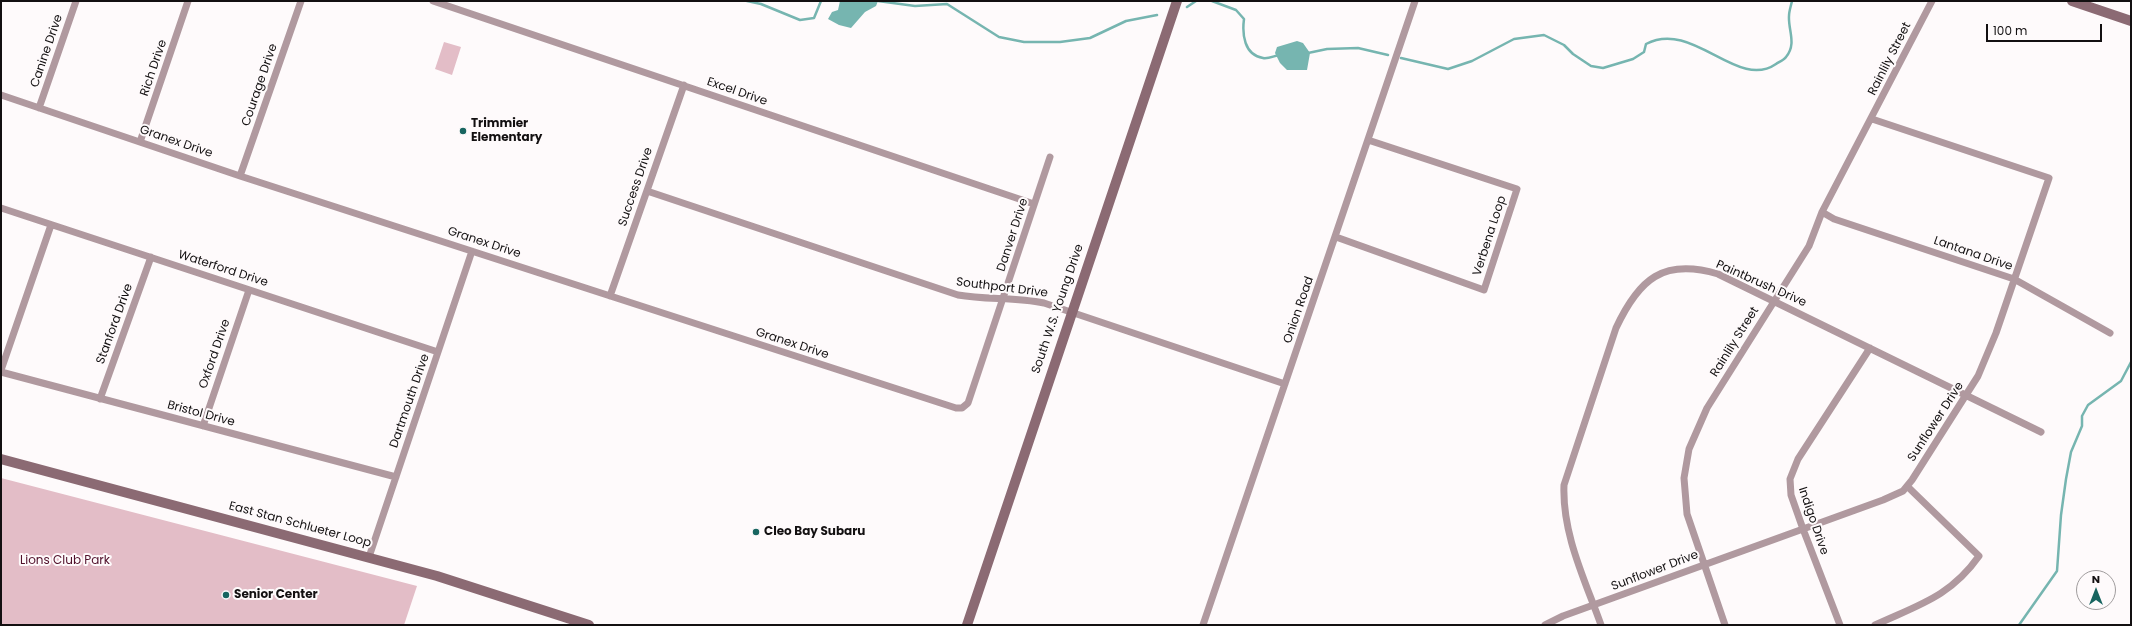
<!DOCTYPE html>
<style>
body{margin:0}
#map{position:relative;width:2132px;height:626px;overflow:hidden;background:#fefafb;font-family:Poppins,sans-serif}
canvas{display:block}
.frame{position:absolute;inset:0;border:2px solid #131011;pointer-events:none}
.north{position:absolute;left:2076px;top:570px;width:40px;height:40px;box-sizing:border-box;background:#fefafb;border:1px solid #a09c9d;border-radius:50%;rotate:0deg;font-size:11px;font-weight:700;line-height:16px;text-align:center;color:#131011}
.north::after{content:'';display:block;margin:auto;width:14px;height:18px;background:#186560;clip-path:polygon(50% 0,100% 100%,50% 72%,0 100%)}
.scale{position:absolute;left:1986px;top:24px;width:116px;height:18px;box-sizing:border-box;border:2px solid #131011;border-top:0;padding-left:5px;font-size:12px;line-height:14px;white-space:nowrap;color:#131011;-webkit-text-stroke:3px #fefafb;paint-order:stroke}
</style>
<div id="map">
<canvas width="2132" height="626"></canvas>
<div class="frame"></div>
<div class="north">N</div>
<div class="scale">100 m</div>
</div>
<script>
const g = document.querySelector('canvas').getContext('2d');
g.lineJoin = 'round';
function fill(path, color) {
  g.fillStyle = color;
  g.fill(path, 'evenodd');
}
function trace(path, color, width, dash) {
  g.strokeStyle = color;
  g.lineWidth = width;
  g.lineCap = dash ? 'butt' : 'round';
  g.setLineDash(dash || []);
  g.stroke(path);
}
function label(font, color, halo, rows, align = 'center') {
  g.font = font + ' Poppins,sans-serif';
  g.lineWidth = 4;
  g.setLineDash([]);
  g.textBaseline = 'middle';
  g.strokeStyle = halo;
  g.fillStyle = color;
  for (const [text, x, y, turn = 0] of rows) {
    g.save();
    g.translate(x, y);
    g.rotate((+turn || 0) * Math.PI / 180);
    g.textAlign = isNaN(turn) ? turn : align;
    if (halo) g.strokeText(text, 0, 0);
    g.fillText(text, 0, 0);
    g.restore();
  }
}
fill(new Path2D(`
 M444,42l17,5 -9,28 -17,-6z
 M1,478l416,108 -13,39h-403z`), '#e3bdc7');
fill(new Path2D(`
 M840,1h38l-2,5 -11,6 -14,16 -12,-3 -11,-6 4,-7 6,-2z
 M1297,41l6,2 7,10 -3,17h-20l-7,-7 -5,-10 2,-6z`), '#76b5b0');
trace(new Path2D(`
 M747,1l14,3 39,16 14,-2 7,-17
 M878,1l37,5 32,-2 52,33 25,5h36l30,-4 36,-17 31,-6
 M1212,1l24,9 8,9c-2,15 0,36 19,39 5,1 11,-2 16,-3
 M1187,7l9,-6
 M1308,53l19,-4 31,-1 30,7
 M1401,58l47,11 24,-8 42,-22 30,-4 20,10 9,9 18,12 12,2 30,-9 11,-7 2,-8c47,-25 91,47 130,20 3,-2 8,-4 10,-7 11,-13 2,-27 3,-41 0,-5 2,-10 3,-15
 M2019,625l38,-54 4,-56 5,-36 5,-27 11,-26v-10l6,-11 33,-24 10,-19`), '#76b5b0', 2.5);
trace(new Path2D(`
 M433,1l601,203
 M1,95l239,81 716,232h6l6,-5 82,-246
 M39,108l37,-107
 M140,142l48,-141
 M240,176l61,-175
 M647,191l311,104c28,5 57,2 86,8l241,81
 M1,208l437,144
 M1822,212l12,7 180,60 96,54
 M1336,237l148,53 33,-101 -149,-49
 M610,296l74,-211
 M1,370l50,-145
 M1,372l395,105
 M100,399l51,-142
 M203,426l46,-136
 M369,557l103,-306
 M1203,625l212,-624
 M1545,625l18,-9 320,-116 20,-9 9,-11 66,-104 18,-43 53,-155 -177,-59
 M1601,625c-16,-45 -39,-91 -37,-140l52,-157c23,-49 47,-70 102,-54l323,158
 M1725,625l-38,-111 -3,-36 5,-29 18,-41 102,-162 13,-34 110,-211
 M1840,625l-37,-96 -12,-34 -1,-16 8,-20 72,-111
 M1875,625c43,-20 75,-28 104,-69l-71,-69`), '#b0999f', 7);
trace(new Path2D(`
 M2072,1l59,20
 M1,459l436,117 152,49
 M967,625l210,-624`), '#8b6a73', 10);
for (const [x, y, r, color] of [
 [463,131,4,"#186560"],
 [756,532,4,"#186560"],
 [226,595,4,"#186560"]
]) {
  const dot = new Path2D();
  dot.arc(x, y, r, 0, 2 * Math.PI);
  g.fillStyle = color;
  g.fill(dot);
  trace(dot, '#fefafb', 1.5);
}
label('12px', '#131011', '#fefafb', [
 ["Canine Drive",47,51,-71],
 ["Rainlily Street",1890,59,-63],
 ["Rich Drive",154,68,-71],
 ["Courage Drive",260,85,-71],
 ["Excel Drive",737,92,19],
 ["Granex Drive",176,142,19],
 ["Success Drive",636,187,-71],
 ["Danver Drive",1013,235,-72],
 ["Verbena Loop",1490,236,-72],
 ["Granex Drive",484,243,18],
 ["Lantana Drive",1973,254,19],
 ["Waterford Drive",223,269,18],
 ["Paintbrush Drive",1761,284,24],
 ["Southport Drive",1002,288,7],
 ["South W.S. Young Drive",1058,309,-71],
 ["Onion Road",1299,310,-71],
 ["Stanford Drive",115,324,-70],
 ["Rainlily Street",1735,342,-58],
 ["Granex Drive",792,344,18],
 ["Oxford Drive",215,354,-71],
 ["Dartmouth Drive",410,401,-71],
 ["Bristol Drive",201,414,15],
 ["Sunflower Drive",1936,422,-57],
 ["Indigo Drive",1813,521,71],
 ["East Stan Schlueter Loop",300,525,15],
 ["Sunflower Drive",1655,571,-21]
]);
label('bold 12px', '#131011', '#fefafb', [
 ["Trimmier",471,124],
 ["Elementary",471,138],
 ["Cleo Bay Subaru",764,532],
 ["Senior Center",234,595]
], 'left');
label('12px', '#50102a', '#fefafb', [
 ["Lions Club Park",65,561]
]);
</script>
